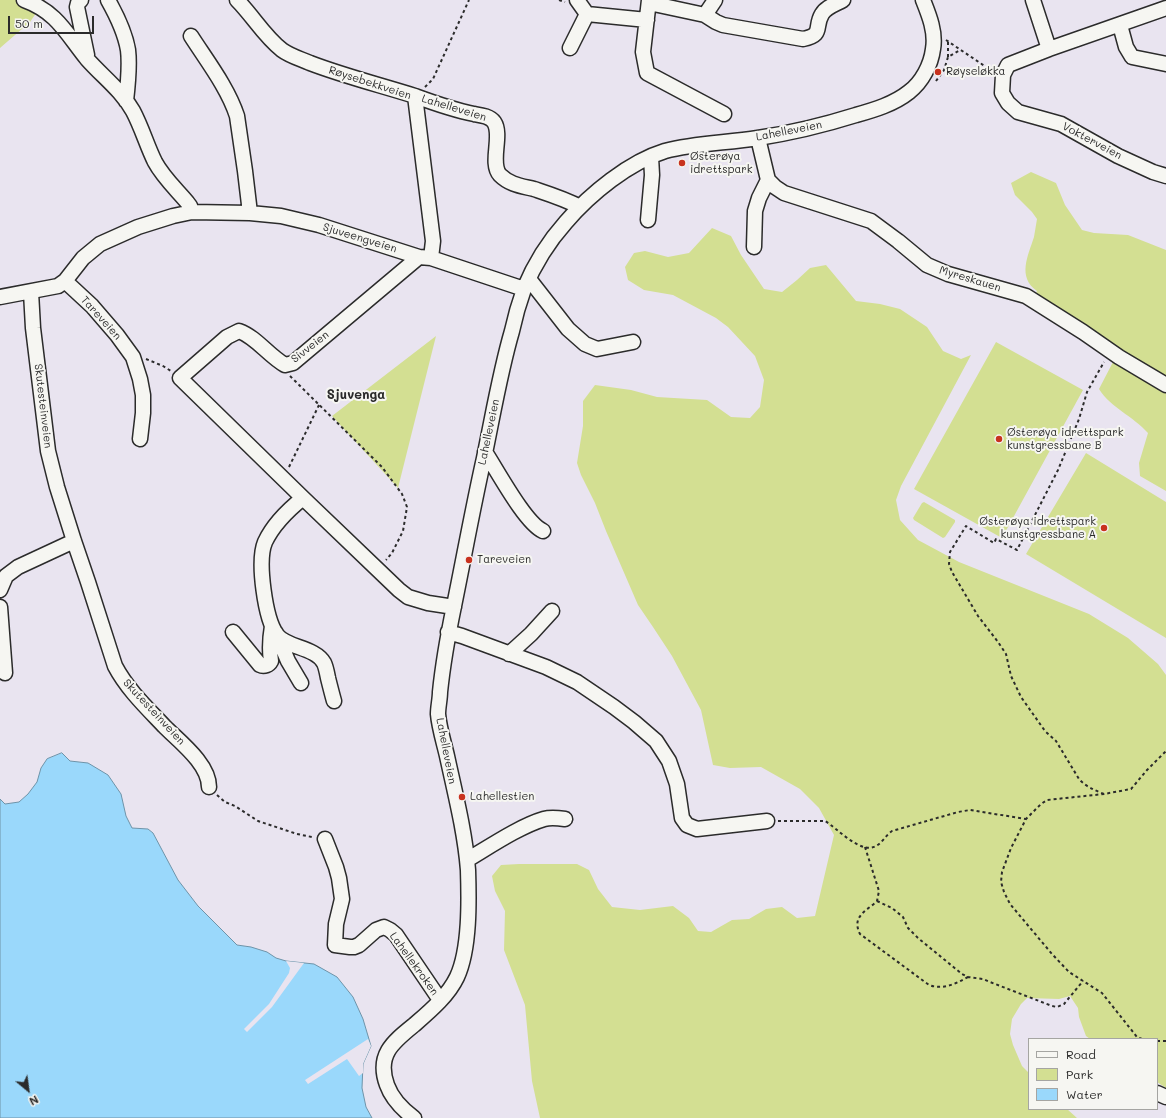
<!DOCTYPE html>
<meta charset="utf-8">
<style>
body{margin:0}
#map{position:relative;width:1166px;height:1118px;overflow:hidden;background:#e9e4f0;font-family:Mali,sans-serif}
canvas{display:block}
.legend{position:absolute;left:1028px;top:1038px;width:130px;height:72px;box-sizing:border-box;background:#f6f6f2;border:1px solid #a5a5a2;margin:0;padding:5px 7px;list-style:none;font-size:12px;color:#2b2b2b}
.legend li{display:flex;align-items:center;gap:8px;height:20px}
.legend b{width:20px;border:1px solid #a5a5a2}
.north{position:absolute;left:8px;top:1070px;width:40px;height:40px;-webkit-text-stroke:3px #f6f6f2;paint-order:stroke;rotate:151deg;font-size:11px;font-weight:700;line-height:16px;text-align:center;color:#2b2b2b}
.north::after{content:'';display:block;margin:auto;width:14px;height:18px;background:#2b2b2b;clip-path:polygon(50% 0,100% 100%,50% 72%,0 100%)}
.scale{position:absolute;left:8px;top:16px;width:86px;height:18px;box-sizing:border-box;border:2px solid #2b2b2b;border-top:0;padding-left:5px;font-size:12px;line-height:14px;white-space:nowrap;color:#2b2b2b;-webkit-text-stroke:3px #f6f6f2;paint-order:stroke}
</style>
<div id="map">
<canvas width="1166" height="1118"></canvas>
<ul class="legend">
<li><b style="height:5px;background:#f6f6f2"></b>Road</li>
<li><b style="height:11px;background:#d3df92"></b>Park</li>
<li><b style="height:11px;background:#9ad8fb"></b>Water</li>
</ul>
<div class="north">N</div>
<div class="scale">50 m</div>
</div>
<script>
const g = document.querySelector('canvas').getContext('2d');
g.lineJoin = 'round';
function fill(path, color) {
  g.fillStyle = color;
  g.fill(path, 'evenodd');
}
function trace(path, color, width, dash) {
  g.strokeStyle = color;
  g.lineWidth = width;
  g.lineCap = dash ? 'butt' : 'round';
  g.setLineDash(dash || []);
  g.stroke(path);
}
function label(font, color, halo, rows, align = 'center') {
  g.font = font + ' Mali,sans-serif';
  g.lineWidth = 4;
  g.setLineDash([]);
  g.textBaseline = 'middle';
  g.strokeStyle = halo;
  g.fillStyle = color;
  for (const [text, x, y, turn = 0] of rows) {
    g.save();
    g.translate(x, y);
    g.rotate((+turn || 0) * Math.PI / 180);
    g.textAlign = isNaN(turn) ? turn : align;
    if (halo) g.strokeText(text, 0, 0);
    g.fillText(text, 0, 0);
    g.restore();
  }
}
fill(new Path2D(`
 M0,0h45l-15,22 -30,26z
 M1031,172l25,11 9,22 17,25 12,3 34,2 38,15v241l-26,-15 -1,-13 9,-30c-15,-17 -37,-25 -49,-44l14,-27 -57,-44 -26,-10 7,-17c-20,-14 -9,-35 -3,-54 1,-6 2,-12 3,-18l-5,-7 -17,-17 -4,-12z
 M712,228l19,8 10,19 23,34 18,3 15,-12 13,-12 16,-3 30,36 24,3 20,5 27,18 16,24 18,8 10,-4 -70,131 -5,14 4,20 18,20 41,22 130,52 39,24 30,26 8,11v413l-9,-6v-43h-67l-4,-3 -7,-19 -1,-9 -8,-12 -11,3 -32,-1 -6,6 -9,15 -2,15 3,11 9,21 7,7v36h38l10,9h-537l-8,-37 -7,-76 -21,-55 1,-39 -10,-20 -3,-15 9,-11 18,-1h58l12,6 9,19 14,18 28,3 33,-4 16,12 9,13 13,1 21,-12 17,-1 17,-10 16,-2 15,11 18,-2 19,-81 -15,-27 -19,-19 -39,-22 -31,1 -17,-3 -12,-55 -29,-54 -19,-29 -15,-22 -32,-74 -11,-28 -14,-28 -4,-12 6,-37v-25l12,-16 36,5 26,7 50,3 24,17 19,1 10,-11 4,-27 -9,-24 -27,-29 -12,-9 -43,-23 -29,-5 -16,-10 -3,-13 9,-14 11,-2 23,6 21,-4z
 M436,336l-38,152 -66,-72z
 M996,342l87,48 -81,148 -88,-49z
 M1086,453l80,49v136l-140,-84z
 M924,502l31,18v2l-10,15 -2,1 -29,-18 -1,-2 9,-15z`), '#d3df92');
const water = new Path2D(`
 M62,753l8,8 18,2 20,12 13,19 5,22 6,12 16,1 5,4 25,47 20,26 39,39 14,2 16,5 9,6 10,3 28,3 23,13 16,20 10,22 8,27 -8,18 -1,24 4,19 6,11h-372v-319l5,5 14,-2 9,-8 9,-12 4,-14 6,-9z`);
fill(water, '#9ad8fb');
trace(water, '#6e93a8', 1);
fill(new Path2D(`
 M286,961l18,2 -32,44 -25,25 -3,-3 25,-25 20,-31 1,-5z
 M368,1039l3,7 -8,18v9l-4,3 -12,-17 -39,25 -3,-4z`), '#e9e4f0');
const minor = new Path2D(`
 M24,0c33,12 42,33 63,59 16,18 34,31 46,52 9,17 14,35 22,51 8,15 21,27 32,40l3,4 2,6
 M81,0l-3,3 -1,4 10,48
 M108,0c9,16 17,32 20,50 2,16 0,34 -2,51
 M237,0c16,16 27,36 45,50 8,6 19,9 28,13 34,13 70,22 105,33l18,145 -2,17
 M577,0l10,14 60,6
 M649,0l-6,52 4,21 77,41
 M1033,0l16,49
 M649,3l56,12 11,7 7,3 80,14c21,-4 11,-12 19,-25 4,-7 14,-10 21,-14
 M1166,8l-117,41 -41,16 -5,10 -1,18 6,10 10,9 43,12 57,32 35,16 13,4
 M705,15l10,-15
 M1120,25l6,22 6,10 34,7
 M191,36c16,25 37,52 46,80l8,55 5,42
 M570,48l17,-34
 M415,96c19,7 39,14 59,18 6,1 16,2 20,8 9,13 -5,41 6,53 10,10 22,11 34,14 15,5 31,10 46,18
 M758,138l10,42 7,7 9,6 87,28 27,20 29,24 21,9 78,22 57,36 36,25 47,28
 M648,220l4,-45 -1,-18
 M754,247l1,-36 4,-13 9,-18
 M419,257l-126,106 -8,2c-16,-9 -29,-28 -46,-34l-12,6 -47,41 123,120 96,92 9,7 20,6 26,4
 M529,279l39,50 17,15 12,5 36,-7
 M65,281l27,25 25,29 16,22 7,22 3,16v18l-3,26
 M31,292l2,36 15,123 9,36 17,54 14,41 27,84c12,23 32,42 50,61 15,15 44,37 44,60
 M0,297l58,-11 7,-5 18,-23 17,-14 38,-17 35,-11 19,-4 58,1 31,3 38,9 100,32 12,1 93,31
 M485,452c12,18 40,71 58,79
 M303,498c-15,12 -30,27 -38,44 -8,19 0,77 12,93 10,13 38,12 47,28 2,4 3,10 4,15 2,8 4,16 6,23
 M0,590l6,-14 12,-9 56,-26
 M0,607l5,66
 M233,632l27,33c4,2 9,0 11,-4 -2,-13 -1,-23 1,-35
 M448,632l14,4 84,31 31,15 37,25 20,15 22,19 13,20 8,23 5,34 5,7 10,4 70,-8
 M276,633l12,28 13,22
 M509,654l22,-20 21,-23
 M325,839l11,28 3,11 3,21 -6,25 -1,21 15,2h4l5,-2 17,-15 8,-3 6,3 6,5 44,65
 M467,860c22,-13 53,-34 77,-41 7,-2 14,-1 21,0
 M1157,1093l9,4
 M414,1118c-12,-9 -22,-19 -27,-33 -11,-30 6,-43 27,-60 16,-14 34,-29 43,-48 13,-28 12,-77 11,-107 -3,-38 -13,-77 -21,-114 -3,-13 -8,-29 -9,-42 0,-7 2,-15 2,-22 3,-29 8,-57 14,-86 10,-49 19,-99 30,-148 9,-43 16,-86 28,-127 3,-14 7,-28 12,-42 10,-24 25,-48 42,-67 24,-28 63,-60 99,-71 30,-8 62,-8 93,-13 33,-5 66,-13 98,-23 18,-5 38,-11 53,-23 13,-10 22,-27 24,-43 3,-17 -4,-34 -10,-49`);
trace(minor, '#2b2b2b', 17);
trace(new Path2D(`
 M559,0l6,2
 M946,40l46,31
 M948,57v-15
 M936,81l8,-11 4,-13 12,-7
 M425,87l8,-8 36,-79
 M146,359l17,7 8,5
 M290,376l92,91 20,27 5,13 -4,24 -11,22 -6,7
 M289,467l30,-62
 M1104,794c-10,-4 -19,-8 -25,-15l-23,-38 -11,-10 -24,-34 -10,-21 -5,-22 -8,-12 -20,-26 -26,-44 -3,-8 1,-12 16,-26 28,17 2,-4 21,11 41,-80 21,-51 8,-27 17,-30
 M217,795l8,7 10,4 23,15 39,13 15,3
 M778,821h47c12,7 36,34 51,25 6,-3 10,-11 16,-15l66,-19 12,-2 56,9
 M865,847l14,44 -2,10c-10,10 -26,15 -17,33l69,51c14,5 26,-1 39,-8
 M877,901l15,7 11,9 5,11 10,10 44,36 6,3 15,2 7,3 62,24 5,1 7,-3 19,-23
 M1142,1039l-5,-2 -35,-44 -33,-21 -17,-18 -42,-50 -6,-12 -3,-10 1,-10 9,-24 15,-29 15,-15 6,-4 57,-6 27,-5 16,-19 19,-19
 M1157,1041h9`), '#2b2b2b', 2, [3, 3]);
trace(minor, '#f6f6f2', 14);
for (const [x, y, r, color] of [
 [938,72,4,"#c8321e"],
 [682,163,4,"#c8321e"],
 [999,439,4,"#c8321e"],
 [1104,528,4,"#c8321e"],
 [469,560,4,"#c8321e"],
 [462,797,4,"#c8321e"]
]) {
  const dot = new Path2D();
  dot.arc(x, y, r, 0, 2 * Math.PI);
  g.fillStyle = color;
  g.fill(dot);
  trace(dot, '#f6f6f2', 1.5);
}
label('11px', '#2b2b2b', '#f6f6f2', [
 ["Røyseløkka",946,72],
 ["Østerøya",690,157],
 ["idrettspark",690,170],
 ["Østerøya idrettspark",1007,433],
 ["kunstgressbane B",1007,446],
 ["Østerøya idrettspark",1096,522,"right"],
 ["kunstgressbane A",1096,535,"right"],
 ["Tareveien",477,560],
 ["Lahellestien",470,797]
], 'left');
label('11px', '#2b2b2b', '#f6f6f2', [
 ["Røysebekkveien",370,83,18],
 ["Lahelleveien",454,108,17],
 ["Lahelleveien",789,131,-11],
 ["Vokterveien",1092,141,28],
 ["Sjuveengveien",360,238,17],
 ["Myreskauen",970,279,17],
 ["Tareveien",101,318,48],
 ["Sivveien",310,347,-38],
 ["Skutesteinveien",43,406,83],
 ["Lahelleveien",489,432,-78],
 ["Skutesteinveien",154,712,47],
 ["Lahelleveien",446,751,79],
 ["Lahellekroken",414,964,54]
]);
label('bold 13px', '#2b2b2b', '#f6f6f2', [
 ["Sjuvenga",356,395]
]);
</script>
